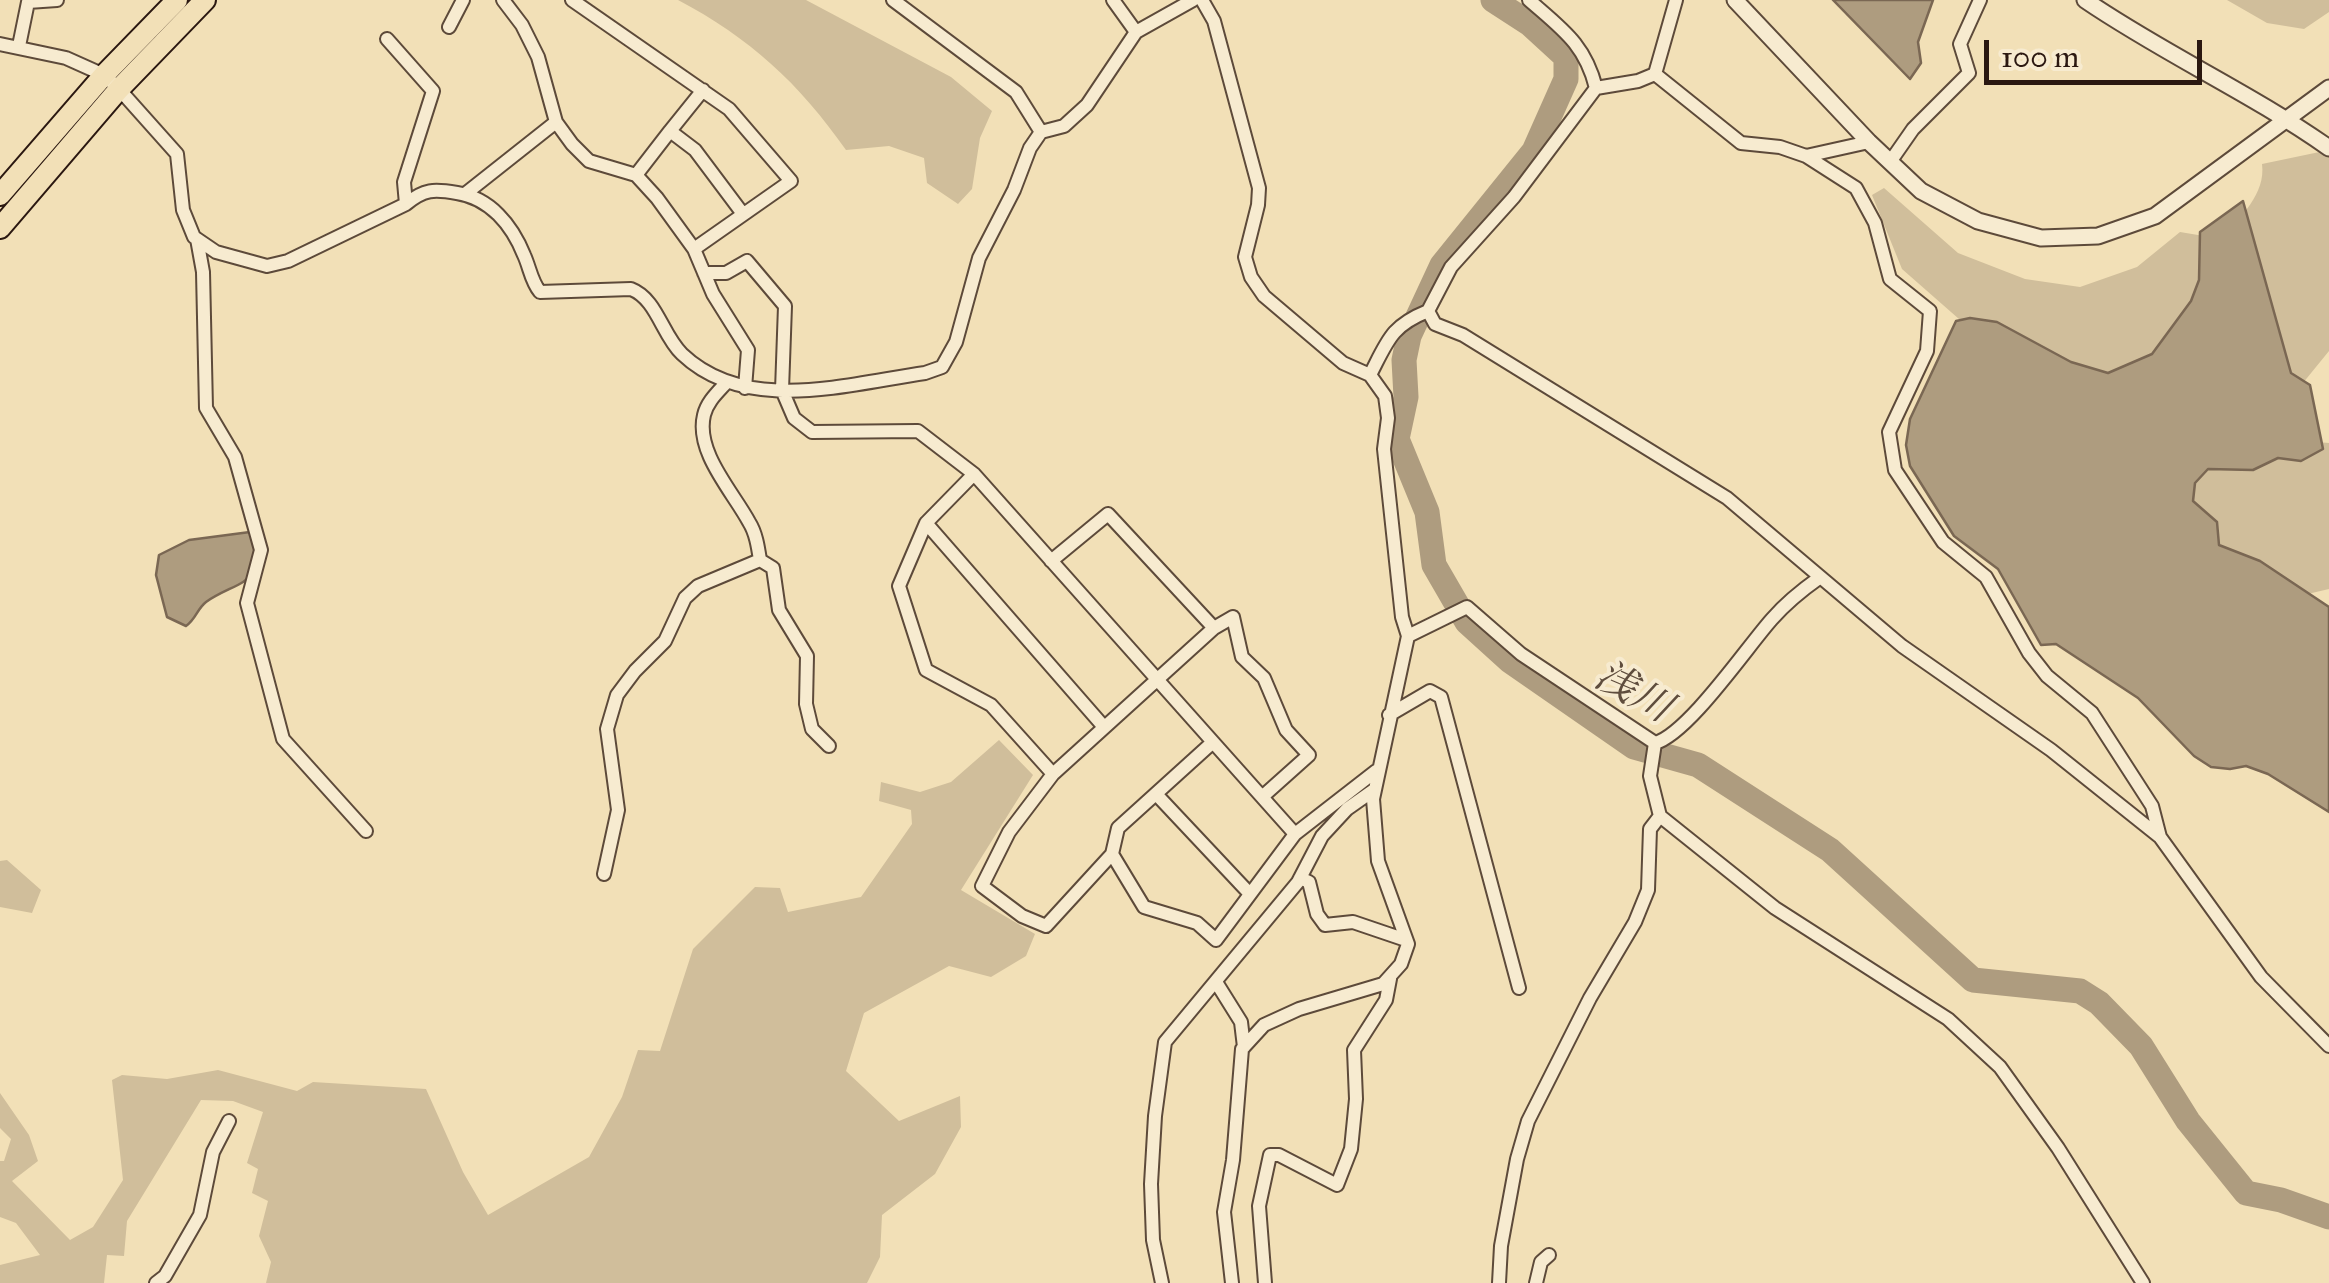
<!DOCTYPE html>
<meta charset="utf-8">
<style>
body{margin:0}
#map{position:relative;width:2329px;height:1283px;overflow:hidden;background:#f2e0b7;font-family:"IM FELL Great Primer",serif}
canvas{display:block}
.scale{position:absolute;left:1984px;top:40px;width:218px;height:45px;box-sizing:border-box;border:5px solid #2b1811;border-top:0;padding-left:12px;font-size:30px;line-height:35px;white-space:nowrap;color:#2b1811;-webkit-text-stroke:8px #f7ebd0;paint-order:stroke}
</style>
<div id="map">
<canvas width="2329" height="1283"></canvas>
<div class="scale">100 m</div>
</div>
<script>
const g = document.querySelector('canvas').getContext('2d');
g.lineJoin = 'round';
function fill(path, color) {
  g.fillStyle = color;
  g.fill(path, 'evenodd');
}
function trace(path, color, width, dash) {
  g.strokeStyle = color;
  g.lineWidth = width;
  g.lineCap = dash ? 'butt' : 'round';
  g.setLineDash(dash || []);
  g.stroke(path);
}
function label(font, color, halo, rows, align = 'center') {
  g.font = font + ' "IM FELL Great Primer","Noto Serif JP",serif';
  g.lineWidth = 8;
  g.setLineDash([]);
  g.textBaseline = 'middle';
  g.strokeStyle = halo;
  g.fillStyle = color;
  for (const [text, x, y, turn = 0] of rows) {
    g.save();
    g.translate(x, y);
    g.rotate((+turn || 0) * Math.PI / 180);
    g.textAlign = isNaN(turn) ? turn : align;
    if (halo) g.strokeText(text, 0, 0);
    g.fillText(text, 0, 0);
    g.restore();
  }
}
fill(new Path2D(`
 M678,0h128l145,77 41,34 -12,27 -8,51 -14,15 -31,-21 -3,-25 -35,-12 -43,4c-47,-67 -96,-112 -168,-150z
 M2227,0h102v12l-25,17 -37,-6z
 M2329,150v201l-44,54 9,35 35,3v146l-43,10 43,112 -226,-310 -103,-46 -98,-86 -30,-74 12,-7 74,65 67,26 55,8 57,-20 43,-35 42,7c18,-22 44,-45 40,-75z
 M999,740l34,35 -72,115 74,44 -9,22 -35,21 -42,-11 -85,47 -18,58 53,50 61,-25 1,31 -26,47 -53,41 -2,42 -13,26h-601l5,-21 -12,-26 9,-35 -16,-8 6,-24 -11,-6 16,-51 -30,-11 -32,-1 -74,121 -3,35 -17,-1 -3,28h-104v-18l40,-10 -24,-32 -16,-6v-56h4l7,-22 -11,-11v-35l29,42 9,26 -26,20 58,59 23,-13 30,-47 -11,-100 10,-5 45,4 51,-9 79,21 16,-9 113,7 37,83 25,43 101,-58 33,-60 16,-47 22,1 33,-102 62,-62 25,1 8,24 73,-15 51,-73 -1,-14 -32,-9 2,-19 39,10 31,-10z
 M7,860l34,30 -9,23 -32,-6v-46z`), '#d0be9b');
const water = new Path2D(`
 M1833,0h100l-15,42 3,21 -11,16z
 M2243,201l48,172 19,12 13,64 -22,12 -23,-3 -25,12 -45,-1 -13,14 -2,18 24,21 2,23 41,16 69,46v205l-61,-38 -22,-8 -16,3 -19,-2 -17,-11 -56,-58 -82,-54 -15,1 -43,-76 -44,-33 -44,-70 -4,-21 4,-26 46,-98 14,-3 27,4 74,40 37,11 44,-19 39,-53 8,-21 1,-48z
 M250,532c20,54 -13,48 -44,70 -9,7 -10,17 -20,24l-19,-9 -11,-42 3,-20 30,-15z`);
fill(water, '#ae9c7f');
trace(water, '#7a6753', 2.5);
trace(new Path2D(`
 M1493,0l37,24 36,33v22l-32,72 -92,114 -33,71 -5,24 2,37 -9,42 30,73 7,53 33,57 43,39 124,86 64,18 132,85 143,130 107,11 19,12 42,43 47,75 58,72 35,7 48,17`), '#ae9c7f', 25);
const minor = new Path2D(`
 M503,0l19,25 16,32 18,65 16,22 17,17 47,14 21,23 37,51 19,45 35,56 -3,38
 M572,0l157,109 62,72 -97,68
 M893,0l123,92 25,40
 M1113,0l23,32
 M1202,0l12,21 45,167 -1,17 -13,52 6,20 13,19 79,67 27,12 15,21 3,22 -4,31 18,168 6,19 -35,163 5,62 30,83 -7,20 -18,20 -84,25 -35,16 -22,24 -9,111 -9,52 8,71
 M1529,0c33,29 56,44 67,88
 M449,27l14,-27
 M387,39l46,52 -29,91 2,22
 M0,44l66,14 38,17 15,14 58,65 6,56 11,27 22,15 51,14 21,-5 118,-57c18,-15 28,-15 51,-11 33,5 55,32 67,62 6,13 7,26 16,37l91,-3c26,10 31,46 51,65 64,61 165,30 243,19l17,-6 14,-25 23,-84 35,-68 16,-42 11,-16 23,-6 23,-21 49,-73 57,-32
 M19,46l9,-44 29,-2
 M1655,74l86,69 39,4 26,9 50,32 19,35 15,56 40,32 -3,40 -38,81 6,38 48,72 43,35 43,76 18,23 45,37 60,93 8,31
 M703,90l-33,41 25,19 48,64
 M1806,156l63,-14
 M1890,162l23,-33 56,-56 -9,-29 20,-44
 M636,175l34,-44
 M465,194l91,-72
 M197,239l6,33 3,136 29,49 26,93 -14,53 36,136 83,92
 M704,273h22l21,-12 38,45 -3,84 12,28 18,14 106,-1 56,43 321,360
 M1428,311l7,13 28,11 264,163 175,148 149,104 109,87 101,140 68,69
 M1370,375c18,-35 21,-49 58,-64l23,-44 63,-70 82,-109 42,-7 17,-7 21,-74
 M726,383c-9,10 -19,19 -22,32 -9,37 29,77 45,107 7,11 9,25 11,38l13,8 6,42 28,46 -1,48 6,25 17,17
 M926,523l48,-49
 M1051,561l57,-47 106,114 -161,146 -44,58 -27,54 40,30 24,10 66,-72 6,-26 95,-86
 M1214,628l19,-11 9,40 22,21 22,52 23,25 -47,42
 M1408,636l59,-29 54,47 134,89c33,-9 92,-96 117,-124 14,-16 30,-29 47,-41
 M1389,715l41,-24 11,6 78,291
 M1655,743l-5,33 10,40 115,92 173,111 52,48 58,81 85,135
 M1053,774l-62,-69 -65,-35 -27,-84 27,-63 178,204
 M1156,794l94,100
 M1112,854l32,53 53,16 19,17 79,-106 81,-63
 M604,874l14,-64 -11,-81 10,-34 18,-24 30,-30 20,-43 13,-12 62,-26
 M1300,878l9,4 8,32 8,11 28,-3 53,18
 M1216,982l25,40 3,25
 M156,1283l9,-7 35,-61 13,-63 16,-31
 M1162,1283l-9,-43 -2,-56 4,-68 10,-74 133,-160 24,-46 25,-27 27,-19
 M1265,1283l-6,-77 11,-51h9l58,30 14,-36 5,-50 -2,-49 32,-50 4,-21
 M1499,1283l2,-37 16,-87 11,-38 62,-123 45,-76 13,-32 2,-61 10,-13
 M1536,1283l5,-21 8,-7`);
const tertiary = new Path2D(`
 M1735,0l134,142 52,49 57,30 63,17 57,-2 57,-20 174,-128
 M2085,0c79,54 166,93 244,148`);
const trunk = new Path2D(`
 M0,195l104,-120 73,-75
 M0,228l119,-139 86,-89`);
trace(minor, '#5d4a3a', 16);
trace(tertiary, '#5d4a3a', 19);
trace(trunk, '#2b1811', 24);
trace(minor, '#f7ebd0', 12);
trace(tertiary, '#f7ebd0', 15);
trace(trunk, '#f2e0b7', 20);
label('italic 40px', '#5f4d3d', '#f7ebd0', [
 ["浅川",1632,694,29]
]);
</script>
